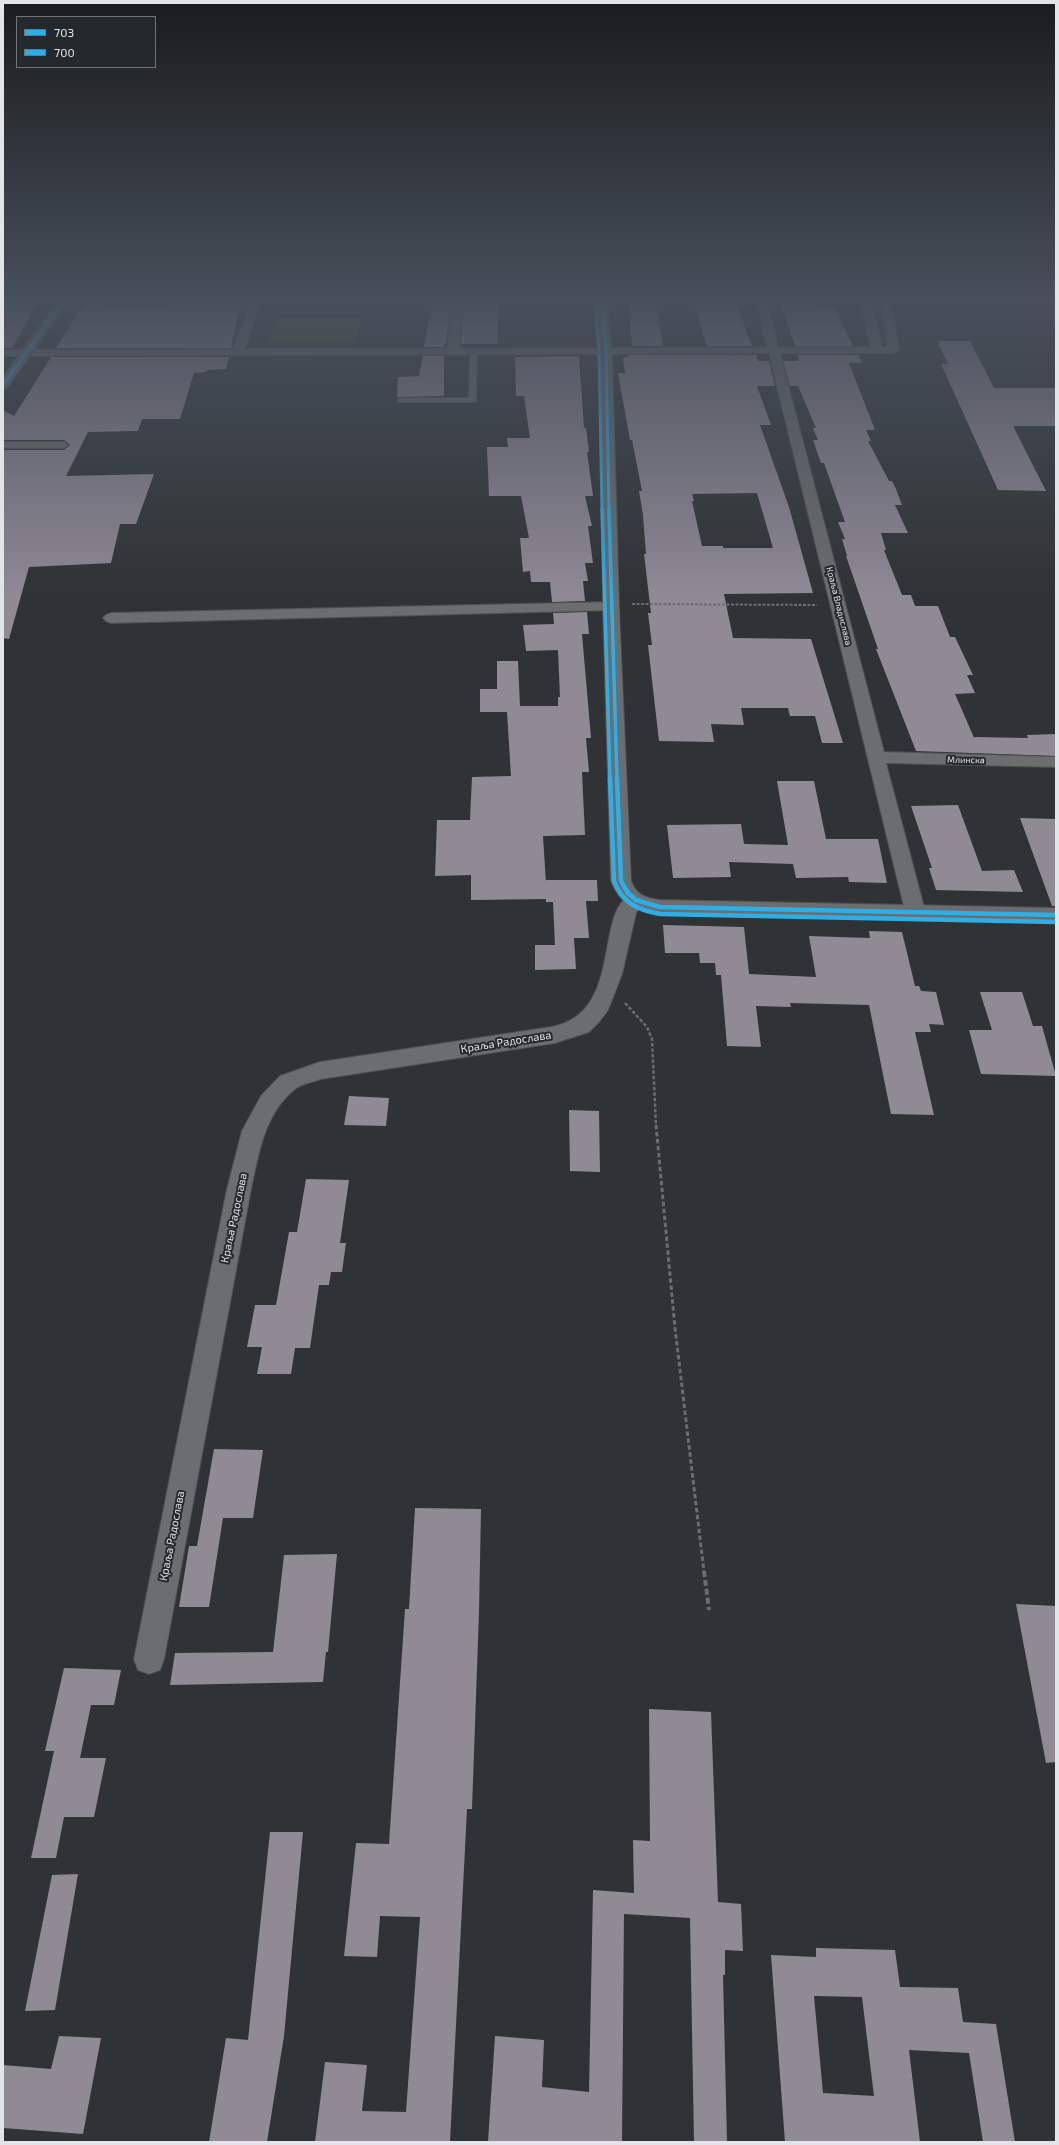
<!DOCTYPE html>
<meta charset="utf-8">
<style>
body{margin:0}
#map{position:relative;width:1059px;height:2145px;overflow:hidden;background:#303335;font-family:"Exo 2",sans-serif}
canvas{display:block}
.frame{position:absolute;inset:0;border:4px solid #e2e5e8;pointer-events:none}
.legend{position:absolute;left:16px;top:16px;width:140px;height:52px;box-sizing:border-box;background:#24292d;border:1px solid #707478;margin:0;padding:5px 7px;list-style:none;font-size:12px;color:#e2e5e8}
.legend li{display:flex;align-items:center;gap:8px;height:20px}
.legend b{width:20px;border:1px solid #707478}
</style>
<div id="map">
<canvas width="1059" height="2145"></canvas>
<div class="frame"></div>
<ul class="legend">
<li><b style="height:5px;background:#2daee7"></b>703</li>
<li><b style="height:5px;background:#2daee7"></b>700</li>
</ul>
</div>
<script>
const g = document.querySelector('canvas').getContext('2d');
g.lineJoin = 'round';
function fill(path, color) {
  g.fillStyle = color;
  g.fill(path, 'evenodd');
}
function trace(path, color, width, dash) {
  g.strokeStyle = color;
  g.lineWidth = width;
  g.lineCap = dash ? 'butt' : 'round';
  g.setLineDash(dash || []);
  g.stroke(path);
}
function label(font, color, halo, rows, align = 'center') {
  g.font = font + ' "Exo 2",sans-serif';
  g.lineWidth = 4;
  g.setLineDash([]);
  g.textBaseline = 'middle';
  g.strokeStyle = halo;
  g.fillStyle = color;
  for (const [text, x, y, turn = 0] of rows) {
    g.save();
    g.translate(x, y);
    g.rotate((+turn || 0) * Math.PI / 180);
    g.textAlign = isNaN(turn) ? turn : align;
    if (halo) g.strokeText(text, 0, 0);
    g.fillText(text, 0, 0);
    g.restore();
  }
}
fill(new Path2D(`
 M277,318h83l-4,25h-87z`), '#454a20');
fill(new Path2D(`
 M3,300h36l-27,48h-9z
 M433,300h11v3h7l-5,41h-2v3h-20z
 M629,300h26l8,46h-31z
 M693,300h42l17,46h-45z
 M779,300l40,2 2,5h14l18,39h-58z
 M241,301l-10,47h-175l29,-46h28l-3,5z
 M464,303h34l-1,41h-36z
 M937,341h33l24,47h62v38h-43l33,65 -48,-1 -57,-126h7z
 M631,355h125l2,6h11l6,25h-18l14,39h-11l29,82 24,86 -89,1 9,44 78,1 32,104h-21l-7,-27h-25l-2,-8h-47l3,17 -33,-1 3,18 -55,-1 -11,-96h4l-4,-32h3l-7,-59h2l-3,-39 -4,-24h3l-10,-51h-2l-12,-67h7l-2,-15zM757,493l16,55h-50v-2h-21l-10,-45h2l-2,-7z
 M797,355h61l4,8h-13l26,67h-9l5,11h-3l21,40h3l4,8 6,16h-7l13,28h-27l5,17h-2l18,45h9l4,11h23l12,31h5l18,38h-6l8,18 -20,1 20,46 -1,-3 54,1 -1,-3 29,-1v22l-140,-5 -40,-102h2l-32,-93h1l-5,-17h3l-7,-17h7l-21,-59h-3l-8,-23h5l-5,-12h3l-18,-42h-8l-7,-25h16z
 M423,356h21v40l-47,1 1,-20 21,-1z
 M579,356l5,72h2l3,24h-2l6,44h-8l7,30h-4l5,37h-8l3,18h-5l2,20 -33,1 -2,-20h-19l-1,-11 -7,1 -3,-34h9l-8,-42h-32l-2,-49h21l-1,-9h23l-6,-42h-8l-1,-39z
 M51,357h178l-3,12 -19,1 -1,2 -12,1 -14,46h-38l-4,12 -50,1 -22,44 88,-2 -18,50h-16l-9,39 -82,4 -20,72 -6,-1v-188h61l6,-5 -6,-5h-61v-30l11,6z
 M587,612l2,22h-7l9,104h-5l3,34h-7l3,63 -42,1 3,48v-4h51l1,21h-12l3,37h-15l2,31 -41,1v-25h20l-2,-43h-7v-3l-75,1v-25l-36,1 2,-56h33l2,-43 39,-1 -4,-64h-27v-23h17v-28h21l2,45h38v-9h2l-2,-47 -32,1 -3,-26 31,-1 -1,-11z
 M777,781h37l12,58h52l9,44 -38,-1 -1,-5 -52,1 -3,-14 -64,-2 2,15 -58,1 -6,-53 74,-1 3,20 44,1z
 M958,805l24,66 32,-1 9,22 -87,-2 -7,-22h3l-21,-62z
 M1020,818l36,1v87h-4z
 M663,925l81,2 5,47 67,3 -7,-41 61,2 -1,-7 33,1 13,54h4l2,5 15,1 8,33 -15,-1 2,8h-16l19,83 -43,-1 -22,-109 -79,-2 1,4 -35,-1 5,41 -34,-1 -6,-71h-5l-1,-12h-15l-1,-10h-34z
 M980,992h42l11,34h9l14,50 -75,-2 -12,-44h23z
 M349,1096l40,2 -3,28 -42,-1z
 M569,1110l30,1 1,61 -30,-1z
 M306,1179l43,1 -9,63h6l-4,29h-11l-2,13h-10l-9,63h-15l-4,26h-34l5,-27h-15l8,-42h21l13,-73h8z
 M214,1449l49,1 -10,68h-30l-14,89h-30l10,-61h8z
 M415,1508l66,1 -2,103 -7,197h-5l-17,333h-135l10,-80 42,3 -5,46 44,1 14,-195 -40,-1 -3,41 -33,-1 12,-113 33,1 16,-235h4z
 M337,1554l-9,98h-2l-3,30 -153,3 5,-32 98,-1 11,-97z
 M1016,1604l40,2v156l-10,1z
 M64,1668l57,2 -7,35h-23l-11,53h26l-12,59h-30l-8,41h-25l23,-107h-9z
 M649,1709l62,3 7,190 23,2 2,47 -18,-1v25h-2l4,167h-33l-4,-224 -66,-4 -2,228h-134l7,-106 49,4 -2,47 47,5 4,-202 41,3 -1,-53 17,1z
 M270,1832h33l-19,204 -17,106h-58l17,-104 22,2z
 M78,1874l-23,136 -30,1 27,-136z
 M816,1948l79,2 5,37 58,1 5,34 33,2 19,118h-32l-14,-89 -60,-3 11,92h-135l-14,-187 45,2zM814,1996l48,1 12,99 -51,-3z
 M59,2036l42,2 -18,96 -80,-6v-63l48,4z`), '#908a95');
const service = new Path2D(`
 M470,349l7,2 -1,51h-77l-1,-2 4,-2h67z
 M3,442h61l4,3 -4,3h-61z`);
const minor = new Path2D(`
 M252,300h10l-18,51 -6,3 -4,-1 -2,-2z
 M453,300h10l-4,51 -6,3 -6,-3z
 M756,300h10l118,452 172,5v10l-170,-4 39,148 -3,5 -7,2 -7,-2 -3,-5z
 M611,602l5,2 3,3 -3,3 -505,13 -5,-2 -3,-3 3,-3 5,-2z
 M634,894l7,2 3,5 -8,12 -14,61 -14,36 -9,12 -10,10 -34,11 -234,36c-8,3 -20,5 -26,10 -31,25 -36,64 -44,100l-87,470 -4,11 -11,4 -11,-4 -4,-11 93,-470 15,-58 19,-35 19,-20 40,-14 231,-35c75,-13 41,-121 83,-133z`);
const tertiary = new Path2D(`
 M597,300h10l4,48 260,-1 -11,-47h10l13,47h4l-6,-47h10l8,50 -6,3 -281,1 7,253 12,274c5,14 15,17 29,19l396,8v14l-396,-8c-25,-4 -39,-8 -49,-33l-8,-274 -3,-253 -597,2v-6l597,-2z`);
const secondary = new Path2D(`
 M58,300h11l-62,88 -4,1v-12z`);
trace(service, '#4d5051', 2);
trace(minor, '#4d5051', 2);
trace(tertiary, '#4d5051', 2);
trace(secondary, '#4d5051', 2);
trace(new Path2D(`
 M632,604l185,1`), '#6a6c6d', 2, [3, 1.5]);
trace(new Path2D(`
 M625,1003l22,24 5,12 4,87`), '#6a6c6d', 2.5, [3.5, 2]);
trace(new Path2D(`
 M656,1125l19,203 29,244`), '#6a6c6d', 3, [4.5, 2.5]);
trace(new Path2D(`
 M704,1571l5,39`), '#6a6c6d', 4, [6, 3]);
fill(service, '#6b6d6e');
fill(minor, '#6b6d6e');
fill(tertiary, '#6b6d6e');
fill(secondary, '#6b6d6e');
trace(new Path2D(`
 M602,300l4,51 3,159
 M3,385l61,-85`), '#2daee7', 3);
trace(new Path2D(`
 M609,509l8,270`), '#2daee7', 3.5);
trace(new Path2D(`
 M617,778l4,103 7,12 8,7 24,7 396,8`), '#2daee7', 4.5);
trace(new Path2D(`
 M595,301l4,50 3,159`), '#2daee7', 3);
trace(new Path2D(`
 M602,509l8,270`), '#2daee7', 3.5);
trace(new Path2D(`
 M610,778l4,103c8,22 24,29 46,33l396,8`), '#2daee7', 4.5);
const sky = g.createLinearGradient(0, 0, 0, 601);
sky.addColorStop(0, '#1a1c1d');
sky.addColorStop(0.5, '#48505c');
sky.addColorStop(1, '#48505c00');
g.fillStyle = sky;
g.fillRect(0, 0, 1059, 601);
label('9px', '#e2e5e8', '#24292d', [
 ["Краља Владислава",839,606,76],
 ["Млинска",966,760,1]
]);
label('11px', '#e2e5e8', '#24292d', [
 ["Краља Радослава",506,1042,-9],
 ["Краља Радослава",234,1218,-78],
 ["Краља Радослава",172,1536,-79]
]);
</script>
